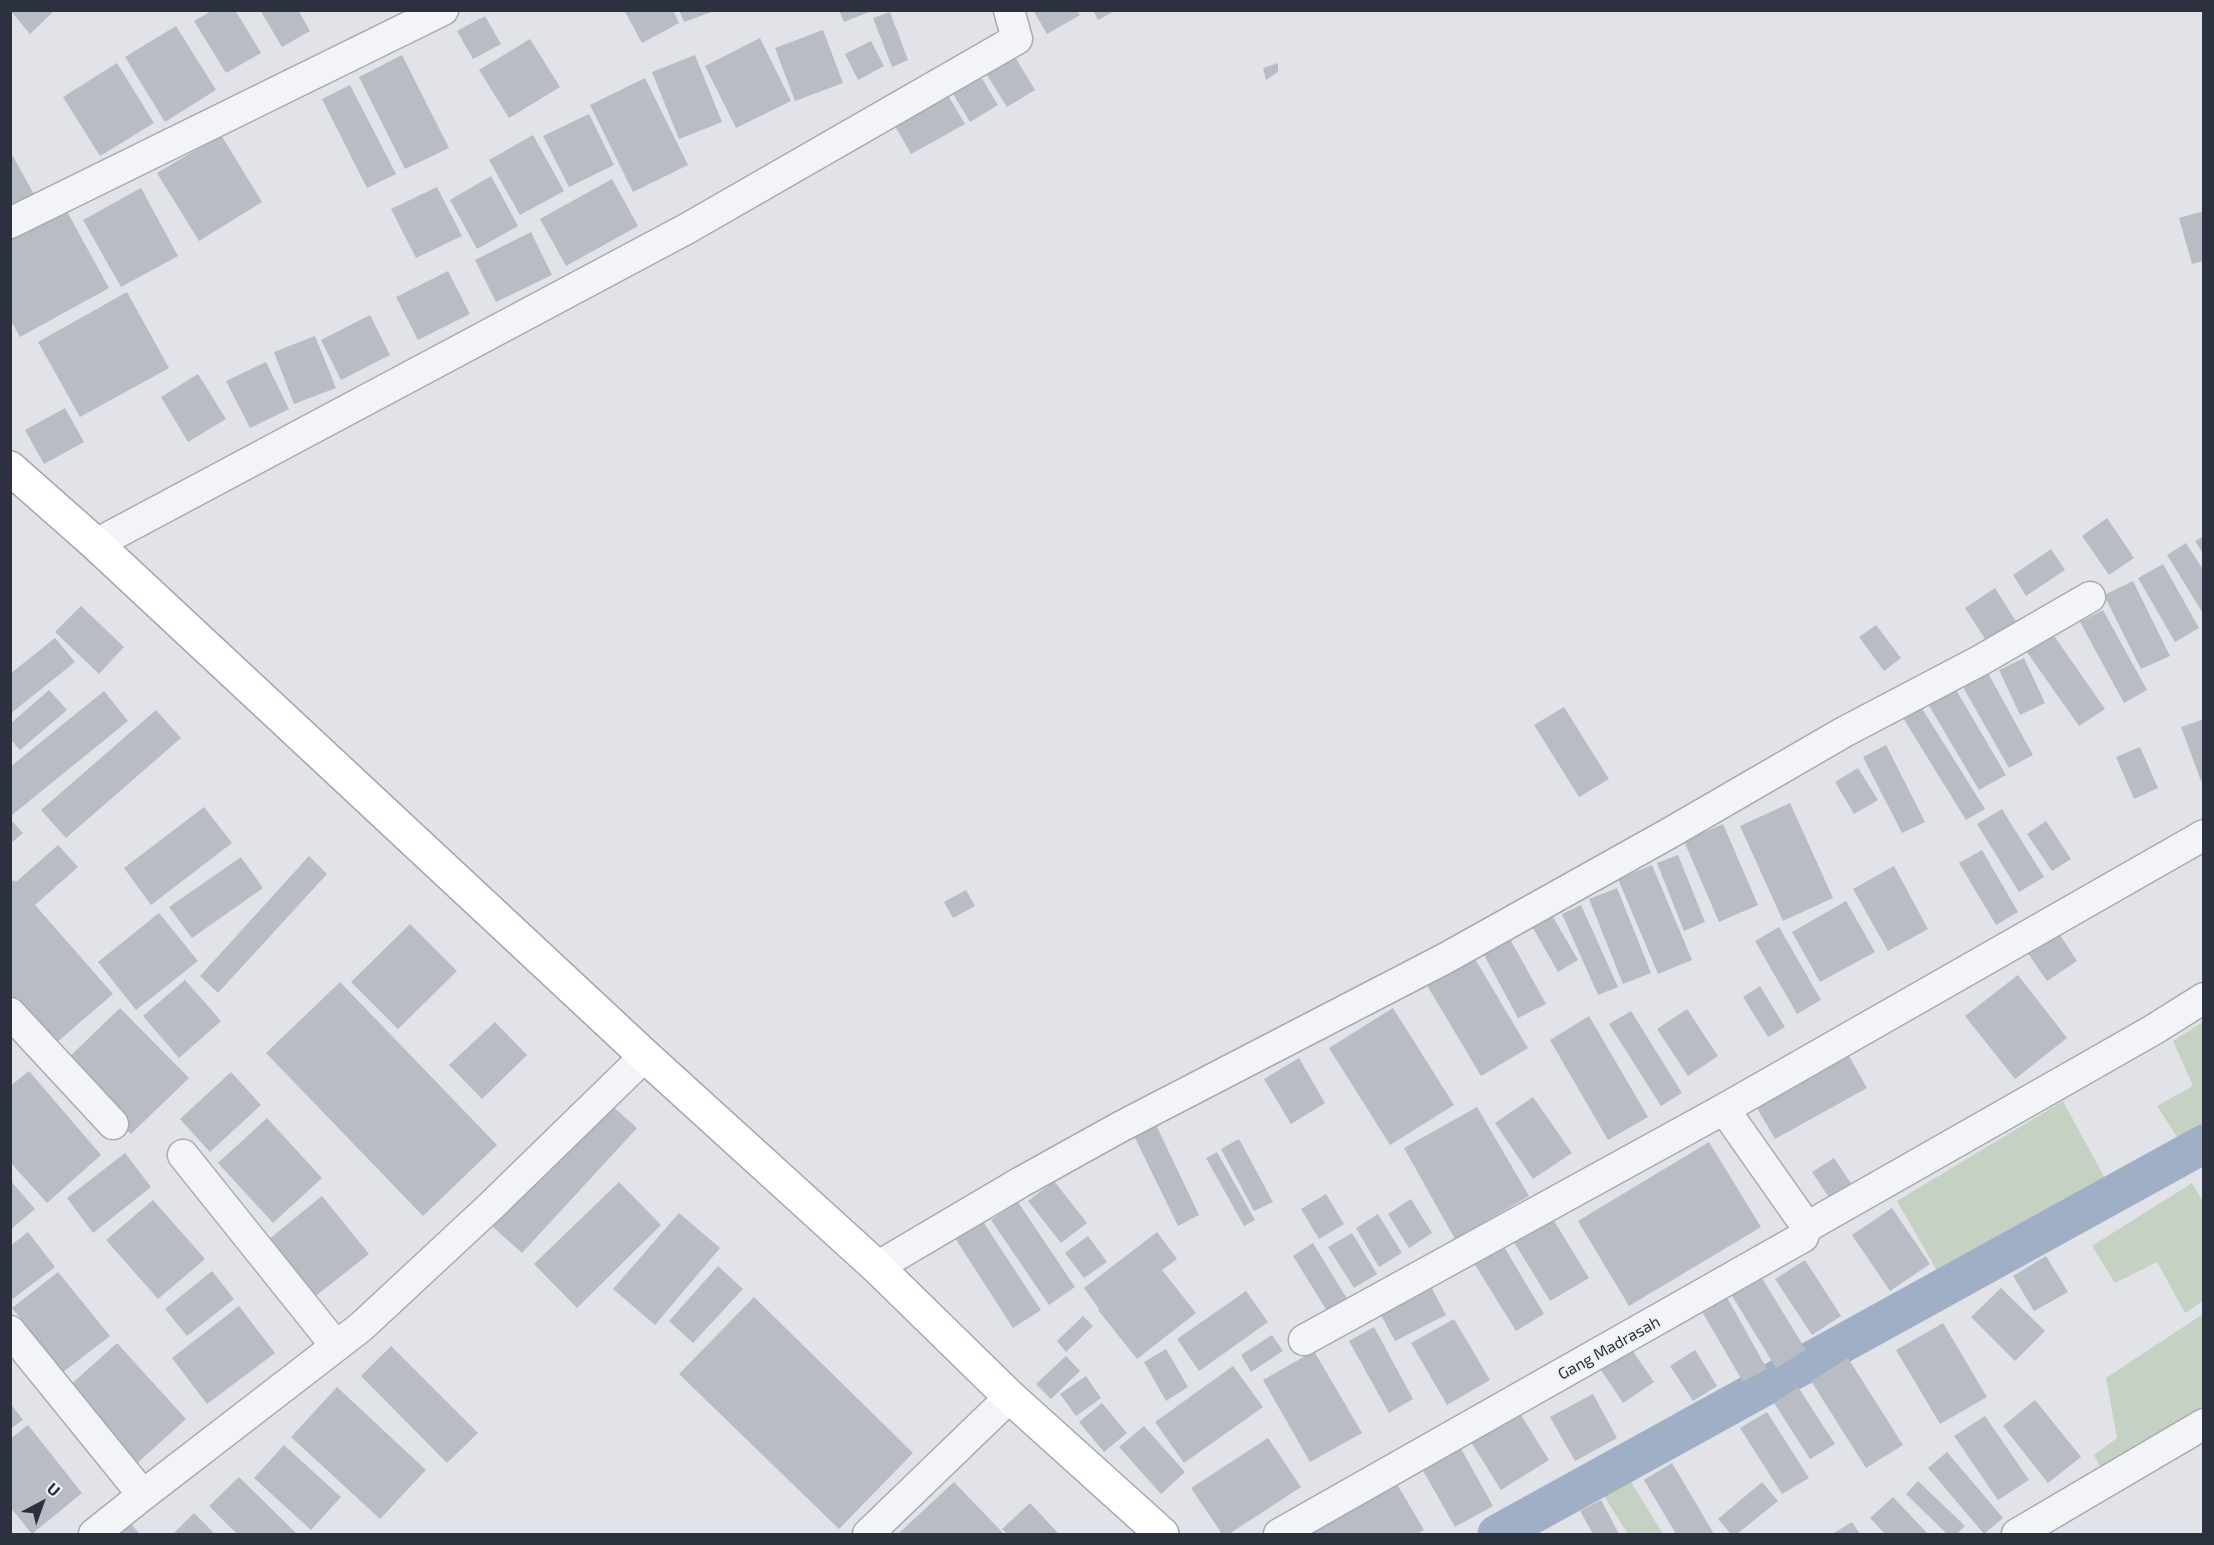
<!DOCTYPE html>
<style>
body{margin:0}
#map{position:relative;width:2214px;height:1545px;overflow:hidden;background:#e1e3e8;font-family:"Exo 2",sans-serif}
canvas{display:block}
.frame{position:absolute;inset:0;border:12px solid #2b313e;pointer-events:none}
.north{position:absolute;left:12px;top:1473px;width:60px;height:60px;-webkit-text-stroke:4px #f0f2f6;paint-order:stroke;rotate:41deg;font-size:16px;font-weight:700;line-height:24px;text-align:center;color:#2b313e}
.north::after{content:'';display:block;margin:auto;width:21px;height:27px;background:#2b313e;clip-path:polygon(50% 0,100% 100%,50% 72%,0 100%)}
</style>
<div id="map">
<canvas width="2214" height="1545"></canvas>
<div class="frame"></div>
<div class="north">U</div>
</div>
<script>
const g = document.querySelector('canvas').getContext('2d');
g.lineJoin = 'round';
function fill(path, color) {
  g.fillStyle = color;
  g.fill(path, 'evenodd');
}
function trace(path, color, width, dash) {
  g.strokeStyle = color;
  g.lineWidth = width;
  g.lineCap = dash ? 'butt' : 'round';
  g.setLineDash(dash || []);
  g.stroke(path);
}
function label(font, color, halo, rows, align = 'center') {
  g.font = font + ' "Exo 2",sans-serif';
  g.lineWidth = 4.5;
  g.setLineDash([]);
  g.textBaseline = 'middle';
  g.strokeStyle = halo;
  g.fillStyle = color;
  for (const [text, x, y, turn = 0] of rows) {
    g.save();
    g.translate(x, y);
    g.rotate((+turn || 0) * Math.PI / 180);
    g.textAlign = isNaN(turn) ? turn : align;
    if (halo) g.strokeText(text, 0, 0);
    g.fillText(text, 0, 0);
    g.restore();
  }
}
fill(new Path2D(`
 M2203,1022v103l-26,12 -20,-31 36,-20 -20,-45z
 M2063,1101l45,83 -168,92 -43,-75z
 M2192,1183l11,18v100l-18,12 -28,-51 -42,21 -23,-37z
 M2203,1314v100l-99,60 -10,-19 23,-17 -11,-60z
 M1628,1477l35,57h-35l-26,-41z`), '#c5d1c3');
trace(new Path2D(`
 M1497,1534l707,-390`), '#9fafc5', 39);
fill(new Path2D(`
 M10,10h45l-25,24z
 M213,10h22l26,43 -35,20 -32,-52z
 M260,10h38l12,21 -28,16z
 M624,10h49l6,13 -37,20z
 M679,10h34l1,1 -30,11z
 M839,10h33v1l-28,11z
 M1033,10h44l3,5 -33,19z
 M1093,10h24l-19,10z
 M890,12l18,48 -16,7 -19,-49z
 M485,16l16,28 -28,15 -16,-28z
 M176,26l40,64 -51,32 -40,-65z
 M823,30l20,53 -48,18 -20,-53z
 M760,38l31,63 -55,27 -31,-62z
 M530,39l30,48 -51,31 -30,-48z
 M871,41l13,25 -26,14 -13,-26z
 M1011,50l24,40 -28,17 -25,-40z
 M402,55l47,93 -44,21 -46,-92z
 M695,55l27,67 -43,17 -27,-67z
 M117,63l37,60 -54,33 -37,-59z
 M1278,63v9l-12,8 -3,-12z
 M978,72l20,33 -28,17 -20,-33z
 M645,78l43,87 -55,27 -43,-87z
 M350,85l46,89 -29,14 -45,-89z
 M943,87l22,37 -54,30 -21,-37z
 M589,114l25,51 -45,22 -26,-51z
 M221,135l41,67 -63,39 -42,-68z
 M533,135l31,56 -44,24 -31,-55z
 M10,151l25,45 -25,13z
 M491,176l27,50 -41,23 -27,-49z
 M612,179l26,47 -72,40 -26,-47z
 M437,187l25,49 -46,22 -25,-49z
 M141,188l37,68 -57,31 -38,-67z
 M65,208l44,80 -89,49 -10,-18v-80z
 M2204,211v50l-12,3 -13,-46z
 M531,232l21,43 -56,27 -21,-42z
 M448,271l22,43 -52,26 -22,-43z
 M127,292l42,76 -89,49 -42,-75z
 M370,315l20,40 -49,25 -20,-40z
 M315,336l21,52 -42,16 -20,-52z
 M266,362l23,47 -39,19 -24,-47z
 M198,374l28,45 -38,23 -27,-45z
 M65,408l19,34 -40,22 -19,-34z
 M2107,518l27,40 -25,17 -27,-39z
 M2204,536v19l-9,-14z
 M2186,543l18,28v44l-37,-60z
 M2051,549l14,21 -39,26 -13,-21z
 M2163,564l36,64 -24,14 -37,-64z
 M2133,581l37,75 -29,13 -37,-74z
 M1995,588l22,35 -30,19 -22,-34z
 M81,606l43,41 -25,27 -44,-42z
 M2103,610l44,80 -23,13 -44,-81z
 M1876,625l25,33 -17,13 -25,-34z
 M2050,630l55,79 -26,17 -55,-78z
 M55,638l20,24 -65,52v-40z
 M2024,658l21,45 -25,12 -21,-45z
 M1988,673l45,82 -24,13 -46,-81z
 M1955,688l51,87 -27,15 -51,-86z
 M49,690l18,20 -47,40 -10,-11v-15z
 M104,691l24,30 -116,94 -2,-2v-46z
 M1564,707l45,72 -30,18 -45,-72z
 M1921,707l64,102 -19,11 -63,-102z
 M156,710l25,28 -115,100 -25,-28z
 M2204,719v61l-3,1 -20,-54z
 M1886,745l39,77 -23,11 -39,-76z
 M2140,747l18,41 -24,11 -18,-42z
 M1858,768l20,32 -24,14 -19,-32z
 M1790,803l43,95 -50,23 -43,-95z
 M204,807l28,36 -81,62 -27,-37z
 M2002,809l42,68 -25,15 -42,-68z
 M10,819l13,14 -13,11z
 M2046,821l25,38 -19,12 -25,-37z
 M1723,824l35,81 -39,17 -35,-81z
 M58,845l20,22 -43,38 78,89 -64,55 -39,-44v-122l4,-3 2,2z
 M1982,850l36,62 -22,13 -37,-62z
 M1678,855l27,67 -21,9 -27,-68z
 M309,856l18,18 -109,119 -18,-17z
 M241,857l22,31 -71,50 -23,-31z
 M1652,865l40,95 -34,14 -40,-95z
 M1894,866l34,63 -40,22 -35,-62z
 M1617,888l34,85 -28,11 -34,-85z
 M966,890l9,16 -22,12 -9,-16z
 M1846,901l29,51 -55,30 -28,-50z
 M1581,905l37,82 -20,8 -36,-81z
 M159,913l39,48 -62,49 -38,-48z
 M1553,917l25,43 -20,12 -25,-44z
 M410,924l47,47 -59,58 -47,-47z
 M1779,927l42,73 -24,14 -42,-73z
 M2058,932l19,29 -30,20 -20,-29z
 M1510,939l36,65 -28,14 -35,-65z
 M1472,954l56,94 -47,28 -56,-94z
 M2018,975l49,63 -52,41 -50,-63z
 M185,980l36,41 -42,37 -36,-42z
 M340,982l157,163 -74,71 -157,-163z
 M1760,986l25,41 -17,10 -25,-40z
 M120,1008l69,70 -58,56 -69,-70z
 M1393,1008l61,97 -64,40 -61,-97z
 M1687,1009l31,47 -30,20 -31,-47z
 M1631,1011l51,82 -21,13 -52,-82z
 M1589,1016l59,101 -40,23 -58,-100z
 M495,1022l32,33 -45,44 -33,-34z
 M1849,1056l18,32 -92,51 -18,-31z
 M1299,1058l26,45 -34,21 -27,-45z
 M29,1071l72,84 -54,48 -37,-41v-76z
 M231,1072l30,33 -51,47 -30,-33z
 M1533,1097l39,56 -39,26 -38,-56z
 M608,1102l29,26 -115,125 -29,-26z
 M1477,1107l52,89 -74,43 -51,-91z
 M267,1118l55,60 -49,45 -55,-60z
 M1156,1125l43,90 -21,11 -44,-90z
 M1239,1139l34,63 -19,9 -33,-62z
 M1709,1142l52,85 -132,79 -51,-85z
 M1217,1152l38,68 -11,6 -38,-68z
 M125,1153l26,34 -58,46 -26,-35z
 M1834,1158l20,30 -22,14 -20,-30z
 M10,1180l25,29 -25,21z
 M1054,1181l33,42 -26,20 -33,-42z
 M619,1182l42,43 -84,83 -43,-44z
 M1326,1194l18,30 -25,15 -18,-30z
 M322,1196l47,58 -61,48 -46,-57z
 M1411,1199l21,34 -23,15 -21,-34z
 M153,1200l52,59 -47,40 -52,-59z
 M1018,1202l57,85 -26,18 -58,-85z
 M1892,1208l38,56 -40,27 -38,-56z
 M1548,1211l41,67 -39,23 -41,-67z
 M679,1213l41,35 -65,77 -42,-36z
 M1378,1214l24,39 -23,14 -23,-39z
 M982,1220l59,90 -28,18 -58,-90z
 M28,1232l27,35 -45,34v-55z
 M1157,1232l20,27 -15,11 34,43 -59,46 -39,-49 1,-1 -15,-21z
 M1352,1233l25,41 -23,14 -26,-41z
 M1497,1235l47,79 -28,17 -49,-79z
 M1088,1236l19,26 -23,16 -19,-25z
 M1313,1243l36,59 -20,12 -36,-58z
 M2046,1256l22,36 -34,19 -21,-35z
 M1805,1260l36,56 -29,19 -37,-56z
 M718,1266l25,23 -50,54 -24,-22z
 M212,1271l22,28 -47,37 -22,-27z
 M58,1272l52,64 -47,36 -51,-64z
 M1760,1275l46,75 -30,18 -45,-74z
 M1427,1279l19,36 -51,26 -19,-35z
 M2001,1288l44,43 -30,30 -44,-44z
 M1246,1291l22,31 -69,49 -22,-32z
 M1725,1294l42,75 -24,13 -43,-74z
 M754,1297l159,156 -74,76 -160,-155z
 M239,1306l36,47 -68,51 -35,-46z
 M1083,1316l10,10 -27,26 -9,-11z
 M1454,1319l36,61 -43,25 -36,-62z
 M1943,1323l44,74 -47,27 -44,-74z
 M1374,1327l39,72 -24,14 -40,-72z
 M1272,1335l11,16 -32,21 -10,-17z
 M117,1343l69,76 -52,47 -68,-77z
 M391,1346l87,87 -31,30 -86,-87z
 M1630,1347l24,35 -31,21 -24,-36z
 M1166,1349l22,38 -22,14 -22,-39z
 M1695,1350l22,36 -24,15 -23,-35z
 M1314,1351l48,82 -52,29 -47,-82z
 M1066,1356l14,15 -29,28 -15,-15z
 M1848,1358l55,87 -37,23 -55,-87z
 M1233,1366l30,41 -79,56 -29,-41z
 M1086,1376l15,22 -25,18 -16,-22z
 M337,1387l89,83 -46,49 -89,-82z
 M1798,1387l37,57 -25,15 -36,-56z
 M1593,1394l24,44 -42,23 -25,-44z
 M2035,1400l46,57 -33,26 -45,-57z
 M10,1403l13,17 -13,9z
 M1102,1403l25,30 -23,19 -25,-30z
 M1519,1412l30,48 -48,30 -30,-48z
 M1767,1412l42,66 -27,16 -42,-66z
 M1985,1416l44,64 -31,20 -44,-64z
 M28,1425l54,68 -50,41 -22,-27v-68z
 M1144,1426l41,46 -24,22 -42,-47z
 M1268,1438l33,49 -72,47h-7l-31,-46z
 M284,1445l57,52 -30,33 -57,-52z
 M1460,1447l33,59 -38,21 -34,-60z
 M1947,1452l56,66 -19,16 -56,-66z
 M1672,1463l42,71h-38l-32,-54z
 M239,1477l58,57h-60l-28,-28z
 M1394,1479l30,51 -7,4h-114z
 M1918,1481l47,45 -8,8h-10l-41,-40z
 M954,1482l50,52h-106z
 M1762,1482l16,19 -41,33h-6l-13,-15z
 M1893,1497l35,37h-43l-15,-16z
 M1601,1500l18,34h-26l-13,-23z
 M1030,1503l29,31h-52l-5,-5z
 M194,1513l21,21h-42z
 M123,1515l17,19h-39z
 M1852,1522l8,12h-28z`), '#b8bcc5');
const minor = new Path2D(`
 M10,223l433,-213
 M96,544l592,-316 329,-189 -8,-29
 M10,1013l103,111
 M183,1155l153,191
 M1807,1227l346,-197 51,-32
 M877,1267l144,-85 99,-55 326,-169 222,-124 176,-102 137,-72 109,-63
 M10,1331l133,164
 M1304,1340l420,-231 480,-274
 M94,1534l49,-39 218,-168 129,-120 155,-151
 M868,1534l142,-137
 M1279,1534l524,-297 4,-10 -83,-118
 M2017,1534l187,-110`);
const primary = new Path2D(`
 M10,468l86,76 549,512 232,211 133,130 152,137`);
trace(minor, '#a7aab2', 33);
trace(primary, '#a1a7b3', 36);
trace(minor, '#f3f4f7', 30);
trace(primary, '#fff', 33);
label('16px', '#2b313e', '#f0f2f6', [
 ["Gang Madrasah",1609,1348,-29]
]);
</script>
